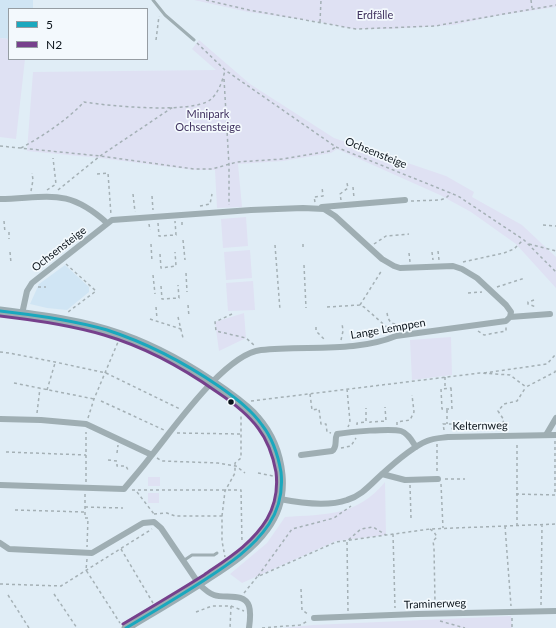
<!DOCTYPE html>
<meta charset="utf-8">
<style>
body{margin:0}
#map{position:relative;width:556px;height:628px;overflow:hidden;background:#e0edf6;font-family:Lato,sans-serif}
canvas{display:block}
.legend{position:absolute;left:8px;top:8px;width:140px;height:52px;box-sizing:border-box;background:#f3f9fd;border:1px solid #969da3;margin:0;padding:5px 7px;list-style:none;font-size:12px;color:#0b141b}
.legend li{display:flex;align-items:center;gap:8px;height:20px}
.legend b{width:20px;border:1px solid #969da3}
</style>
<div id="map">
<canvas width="556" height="628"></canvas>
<ul class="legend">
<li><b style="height:5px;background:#1aa8be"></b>5</li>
<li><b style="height:5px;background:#76408c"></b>N2</li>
</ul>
</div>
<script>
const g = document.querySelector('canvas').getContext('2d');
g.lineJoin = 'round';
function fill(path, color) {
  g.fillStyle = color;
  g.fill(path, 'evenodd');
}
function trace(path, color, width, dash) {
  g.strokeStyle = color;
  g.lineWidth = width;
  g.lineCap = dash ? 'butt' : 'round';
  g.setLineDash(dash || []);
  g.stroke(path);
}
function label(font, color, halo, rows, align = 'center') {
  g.font = font + ' Lato,sans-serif';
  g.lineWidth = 3.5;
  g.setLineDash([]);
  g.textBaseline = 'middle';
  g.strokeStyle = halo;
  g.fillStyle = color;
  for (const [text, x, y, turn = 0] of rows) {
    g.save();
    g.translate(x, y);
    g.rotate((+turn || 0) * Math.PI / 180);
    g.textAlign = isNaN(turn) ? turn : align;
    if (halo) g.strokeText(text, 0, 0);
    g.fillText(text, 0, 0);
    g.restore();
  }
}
fill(new Path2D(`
 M0,0h33v9h-24v30l-9,-1z
 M65,265l24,22v5l-22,18 -20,-2 -17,-4 9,-20z`), '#d0e5f4');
fill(new Path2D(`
 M194,0h362v7l-61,9 -41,9 -64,4h-37l-33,-7 -72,-10z
 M0,38l9,1v20h16l-9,80 -16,-2z
 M199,40l51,44 84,54 112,38 28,16 -2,5 50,28 34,32v31l-40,-44 -45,-32 -31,-17 -103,-46 -6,4 -48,8 -45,3 4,43 -25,1 -2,-38h-21l-94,-12 -73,-7 6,-79 183,-2 -24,-21z
 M246,217l2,29 -25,2 -2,-29z
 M250,250l2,28 -26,2 -2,-28z
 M253,281l2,29 -27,1 -2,-28z
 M244,313l2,25 -27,13 -4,-29z
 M451,337l1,38 -40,5 -2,-40z
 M148,477h12v9h-12z
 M385,482l1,53 -50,6 -94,42 -12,-9 37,-31 18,-26c41,-3 71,0 100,-35z
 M148,493h11v10h-11z
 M511,616l1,12h-229l30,-3z`), '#dfe1f3');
trace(new Path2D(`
 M206,0l43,10 107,19 79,-3 121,-21
 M531,0l1,8
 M320,22l1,-22
 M156,40l3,-24
 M197,43l28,27 111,77 122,49 66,44 32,32
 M224,79l5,86v40
 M0,146l100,10 94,13h18l25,-7 46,-3 47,-8 6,-4
 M21,148c22,-12 46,-28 63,-46 25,4 107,12 126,-2 8,-6 13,-20 15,-30
 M97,174l11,-1 3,42
 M353,187l1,11
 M47,190l9,-6 -3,-26
 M58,190l42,-34 73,-49
 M31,191l2,-11 -1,-7
 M133,194l2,18
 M152,196l1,14
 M341,200l-1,-6 8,-6 -1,-5
 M411,201l29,-1 6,-2 5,-5
 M315,202l-1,-5 9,-1 -1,-9
 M200,206l10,-2 2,-10
 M4,221l1,12
 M182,222v6
 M158,223l1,13 17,-1 -1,-14
 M149,224l1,6
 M543,225l13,1
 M9,232v7
 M183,240l2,20
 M151,244l1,18
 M303,244v6
 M374,244l12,-8 23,-2
 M529,244l27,7
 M275,245l5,65
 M438,251l1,9
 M10,252l1,11
 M432,252l1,8
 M409,253l1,9
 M160,254l1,14 15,-2 -1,-14
 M463,262l41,-9 10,-4 9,-9
 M66,264l30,27 -28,21
 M304,265l2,43
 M186,273l1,19
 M153,275l2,19
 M161,286l1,13 17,-1 -1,-13
 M38,287h8
 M497,287l28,-9
 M468,293l14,-1
 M534,300l-6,2v2l8,3
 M188,305l1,12
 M360,305l22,-35
 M156,307l1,12
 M327,307l33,-2 4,2 26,23
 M387,313c2,11 5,11 16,12v4
 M232,314l-17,8 1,9 30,7 8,7
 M178,317l5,21
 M150,319l31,10
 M316,327v4l8,8v2
 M478,331l6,4 22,-4v-4
 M341,340l2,-9 -1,-8
 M0,352l9,1 46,9 51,11 74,36
 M484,373l63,-9 9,-10
 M445,377v12
 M14,383l80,16
 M451,388l1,21h-10l-1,-20z
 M347,389l3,33 -2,5
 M47,390l8,-27
 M310,394l2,16 7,-1 2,15h5l1,8 4,1
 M101,401l63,29
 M251,401l229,-28 30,2 16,12 29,-15 1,-3
 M447,410v14
 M37,413l3,-25
 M88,418l6,-19 24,-57
 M370,423v-1l16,-1 -1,-14
 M357,425v-2l9,-1v-14
 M397,425v-3l13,-2 4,-8 -2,-17
 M500,429l4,-9 -6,-9 6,-7 13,-3 9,-14
 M444,430l-1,-6h9l1,3 -2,3
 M177,433l64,1
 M437,444v28
 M341,448l10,-2 5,-8
 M6,452l80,3
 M117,453l1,-8
 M157,458l5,3 56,2 18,3 9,7
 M108,460l9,1v5h9l3,6
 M258,473l15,3
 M445,479h20
 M86,482v-50
 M441,484l2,44
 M410,485l1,33
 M132,490h109l1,53
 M137,492l17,22
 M85,494v24h3l-1,29
 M516,494l39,1v-54
 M85,507l38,1
 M15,510l70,2
 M154,514l13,-1 8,3h47v25l3,16
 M222,516l3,-25 10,-18v-10l6,-5v-44
 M505,526l6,80
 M517,526v-84
 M430,529l4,3 3,5 -4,4 1,7 1,54 4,1 2,3
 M393,534l2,74
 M121,549l32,54
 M87,559l-1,11 34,53
 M258,576l34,-47 42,-11 17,-12
 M0,584l61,2 91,-57
 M301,589l1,21 7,5
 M244,593l13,-16 79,-35 94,-13 126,-5
 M54,594l23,34
 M8,595l21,33
 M541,605l1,-80
 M231,606l13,5
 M348,611l-1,-70 14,-12 12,-2 13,8
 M196,612l16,-6h19l-1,22
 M512,618v10
 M440,621l25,7
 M262,628l38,-3 8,-4`), '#a4b0b5', 1.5, [3, 3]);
trace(new Path2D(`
 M153,0l12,15 29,25
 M183,561l9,-6h22l3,-2`), '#9faeb3', 3);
trace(new Path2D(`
 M0,199c48,-1 67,-12 107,24
 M322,207l83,-7
 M22,314l5,-23 5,-8 80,-63 139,-10 52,-2 21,1 11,7 47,43 12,7 6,2 53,-2 9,3 15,9 29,27 5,7 -1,5
 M0,419l41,1 45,4 66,31
 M546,435l10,-17
 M301,455l31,-4c6,-4 2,-11 5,-17 12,-2 54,-6 64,-3 7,2 11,10 15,16
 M382,474l23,6 33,-1
 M0,485l124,4c9,-11 19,-22 27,-33 23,-28 74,-102 110,-106 44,-5 94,3 135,-14l110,-15 4,-4 40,-3
 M280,499c20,4 47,8 67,1 14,-4 23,-15 34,-25 12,-11 31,-28 46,-34 7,-3 14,-3 21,-4l108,-2
 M0,543l9,6 83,4 51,-30 11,-1 7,6 38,56c4,4 9,9 15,11 11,4 30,-3 35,11 2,6 1,15 0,22
 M314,618l103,-4 139,-3`), '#9faeb3', 6);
trace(new Path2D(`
 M0,311c41,5 82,10 121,24 37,13 72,33 104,56 11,8 23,16 32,27 14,16 22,36 24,57 2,21 -3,38 -15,54 -14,20 -37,35 -57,48 -27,18 -55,34 -83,51`), '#9cadb3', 9);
trace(new Path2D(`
 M0,311c36,4 72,9 107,19 40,13 78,33 113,57 15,11 31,22 42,38 11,14 16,30 19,47 2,19 -2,37 -12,52 -16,24 -40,40 -63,55 -26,17 -53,33 -80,49`), '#1aa8be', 3);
trace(new Path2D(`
 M0,316c35,4 70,9 104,19 41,12 79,33 113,57 15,10 30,21 41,36 10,13 15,28 18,44 2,17 -1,33 -9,47 -15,25 -40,40 -63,56 -27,17 -54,33 -81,49`), '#76408c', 3);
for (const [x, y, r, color] of [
 [231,402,3.5,"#0b141b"]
]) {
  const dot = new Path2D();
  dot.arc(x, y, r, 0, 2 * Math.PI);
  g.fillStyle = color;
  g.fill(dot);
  trace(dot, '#f3f9fd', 1.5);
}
label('11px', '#40325f', '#f3f9fd', [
 ["Erdfälle",375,15],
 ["Minipark",208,114],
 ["Ochsensteige",208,127]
]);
label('11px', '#0b141b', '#f3f9fd', [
 ["Ochsensteige",376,153,22],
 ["Ochsensteige",59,249,-38],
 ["Lange Lemppen",388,329,-10],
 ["Kelternweg",480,426,-1],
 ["Traminerweg",435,604,-2]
]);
</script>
